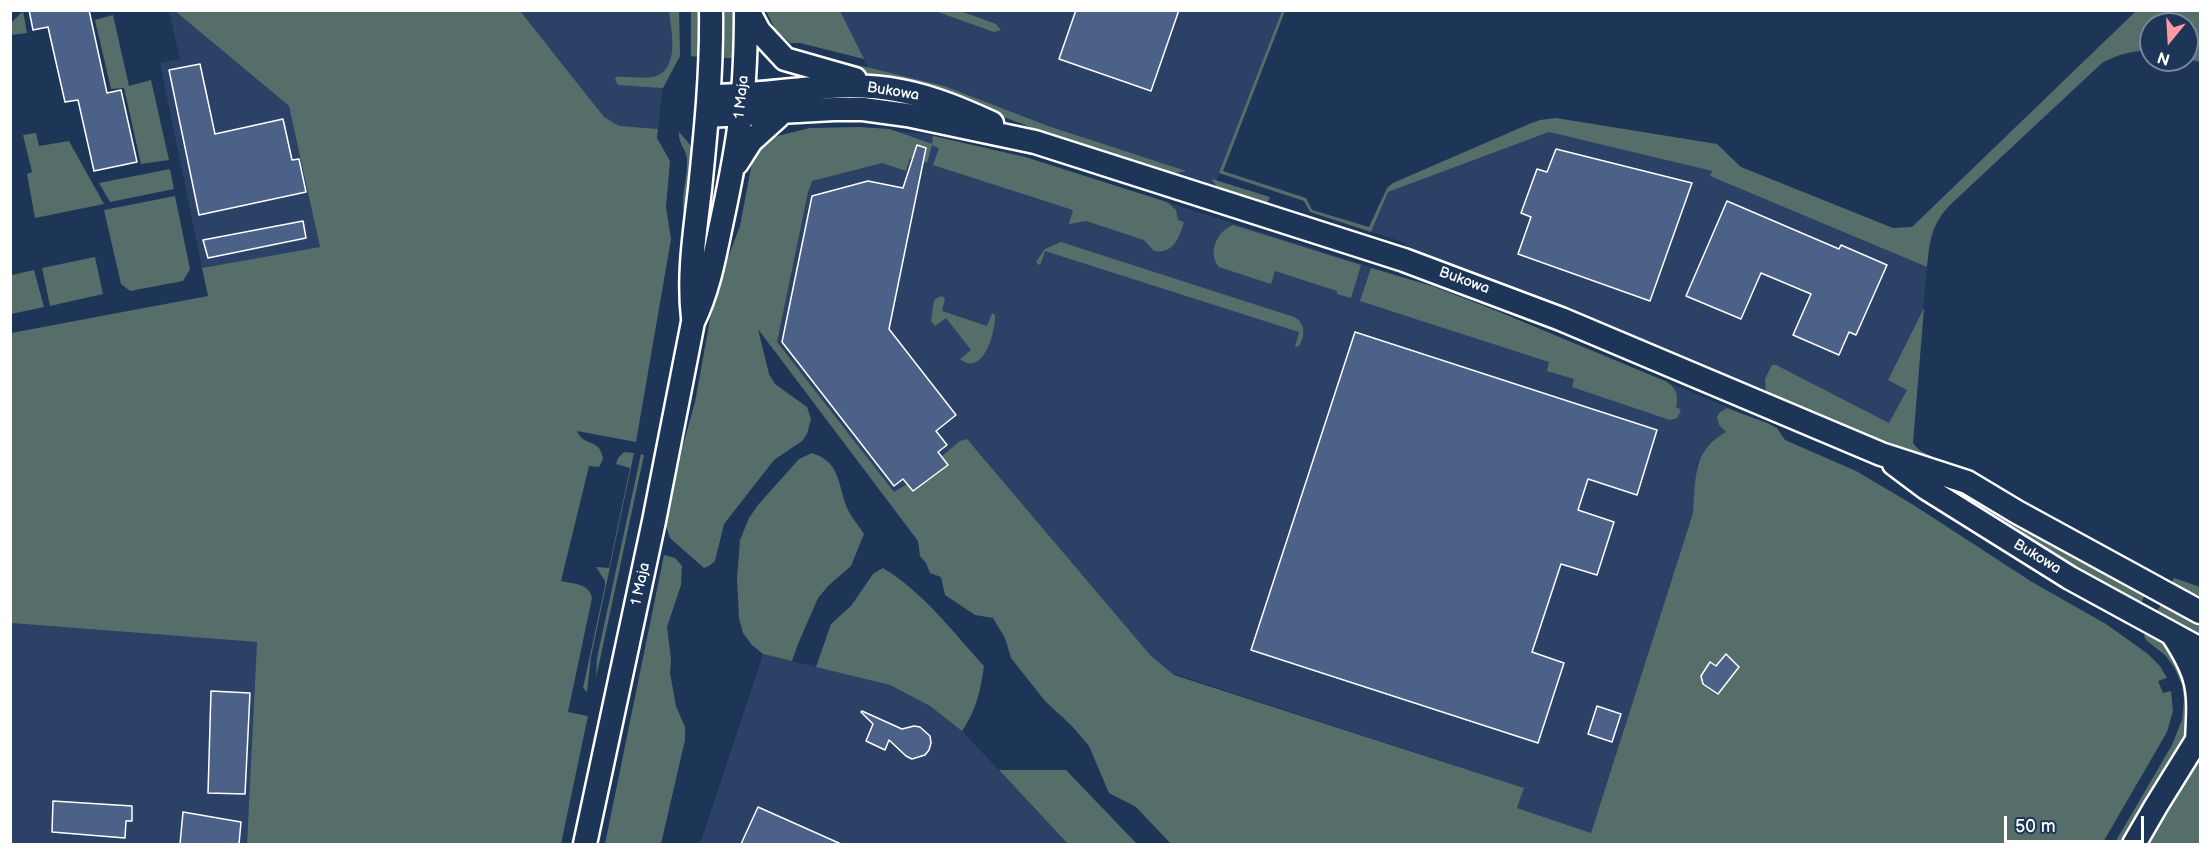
<!DOCTYPE html>
<style>
body{margin:0}
#map{position:relative;width:2211px;height:855px;overflow:hidden;background:#1d3557;font-family:"Balsamiq Sans",sans-serif}
canvas{display:block}
.frame{position:absolute;inset:0;border:12px solid #fff;pointer-events:none}
.north{position:absolute;left:2139px;top:12px;width:60px;height:60px;box-sizing:border-box;background:#1d3557;border:2px solid #77869a;border-radius:50%;rotate:198deg;font-size:16px;font-weight:700;line-height:24px;text-align:center;color:#fff}
.north::after{content:'';display:block;margin:auto;width:21px;height:27px;background:#ff9aa2;clip-path:polygon(50% 0,100% 100%,50% 72%,0 100%)}
.scale{position:absolute;left:2004px;top:816px;width:140px;height:27px;box-sizing:border-box;border:3px solid #fff;border-top:0;padding-left:8px;font-size:18px;line-height:21px;white-space:nowrap;color:#fff;-webkit-text-stroke:4px #1d3557;paint-order:stroke}
</style>
<div id="map">
<canvas width="2211" height="855"></canvas>
<div class="frame"></div>
<div class="north">N</div>
<div class="scale">50 m</div>
</div>
<script>
const g = document.querySelector('canvas').getContext('2d');
g.lineJoin = 'round';
function fill(path, color) {
  g.fillStyle = color;
  g.fill(path, 'evenodd');
}
function trace(path, color, width, dash) {
  g.strokeStyle = color;
  g.lineWidth = width;
  g.lineCap = dash ? 'butt' : 'round';
  g.setLineDash(dash || []);
  g.stroke(path);
}
function label(font, color, halo, rows, align = 'center') {
  g.font = font + ' "Balsamiq Sans",sans-serif';
  g.lineWidth = 5;
  g.setLineDash([]);
  g.textBaseline = 'middle';
  g.strokeStyle = halo;
  g.fillStyle = color;
  for (const [text, x, y, turn = 0] of rows) {
    g.save();
    g.translate(x, y);
    g.rotate((+turn || 0) * Math.PI / 180);
    g.textAlign = isNaN(turn) ? turn : align;
    if (halo) g.strokeText(text, 0, 0);
    g.fillText(text, 0, 0);
    g.restore();
  }
}
fill(new Path2D(`
 M169,11h6l114,95 31,141 -118,21 -42,-205 20,-4z
 M496,11h183l1,45 -17,28 -6,54 -42,-4z
 M840,11h442l-67,174 4,4 -140,-44 -135,-50 -72,-18z
 M859,127l66,7 100,23 380,121 87,31 240,100 -9,1 -5,4 3,13 5,5 -29,31 -4,50 -102,320 -74,-25 7,-20 -355,-116 -18,-16 -184,-217 -41,105 -170,-217 23,-133z
 M1549,132l163,39 -2,5 217,91 -18,185 -495,-199 1,-4 -10,-3 1,-3 -35,-11 17,-40z
 M10,623l247,19 -10,202h-236z
 M763,654l127,31 40,21 32,25 106,113h-368z`), '#2b4266');
fill(new Path2D(`
 M23,11l4,22 -16,2v-12z
 M175,11h345l84,106 15,9 39,3 -1,9 13,23 -4,46 5,32 -35,203 -59,-11c7,17 23,6 26,28l-4,8 -10,-1 -28,115c12,3 28,2 31,17l-24,114 20,4 -27,128h-314l10,-202 -246,-19v-290l197,-37 -6,-28 118,-21 -31,-141z
 M669,11h10l1,45 -17,32 -45,-3 -3,-5 1,-3c12,-1 25,2 37,0 28,-7 18,-46 16,-66z
 M691,11h7v46l-7,-1z
 M725,11h12v47h-13z
 M766,11h74l24,48 -64,-16h-10l-15,-14z
 M935,11h25l36,13 5,6 -7,2z
 M1282,11h3l-62,160 83,27 6,12 57,17 18,-39 6,-5 136,-59 11,-4 16,-2 161,26 24,23 152,61 19,-1 224,-216h64v51l-13,-3v-35h-36v27c-17,-1 -34,4 -49,12l-152,142c-19,20 -20,35 -23,62l-217,-91 2,-5 -163,-39 -161,60 -17,40 -61,-20 -6,-11 -85,-28z
 M113,15l16,71 22,-6 18,80 -28,4 -17,-76 -13,1 -16,-69z
 M798,52h6l140,34 104,40 138,45 -16,3 -91,-29 -135,-50 -149,-37z
 M859,127l31,2 42,15 1,-8 92,21 142,45 9,8 2,10 6,2c-5,16 -10,32 -30,29l-10,-11 -58,-19 -17,3 4,-14 -140,-45 6,-17 -7,-3 -5,18 -17,-5 -4,13 -24,-8 -70,18 -4,11 -31,150 117,150 13,-8 6,7 34,-26 -6,-8 19,-16 7,-2 184,217 23,19 350,113 -7,20 74,25 102,-320c3,-35 -1,-62 33,-81l-7,-7 -2,-8 3,-5 7,-4 40,15 10,5 8,12 71,31 56,33 120,78 74,42 42,30 12,12 7,12 -9,3 5,12 8,-2 2,20 -6,21 -65,112h-931l-35,-37 -27,-14 -20,-47 -18,-21 -26,-24 -34,-43 -6,-20 -12,-20 -18,-3 -30,-20 -4,-18 -11,-4 -4,-10 -6,-7 -2,-15 -160,-212 11,45 6,10 32,23 4,12 -4,15 -5,7 -28,19 -50,64 -9,37 -6,5 -5,2 -34,-30 -4,-12 16,-77 13,-47 20,-110 25,-66 14,-74 19,-22 4,6 33,-8z
 M679,132l8,9 6,9 -5,75c-11,-22 0,-42 -1,-66 -1,-10 -9,-16 -8,-27z
 M36,133l3,13 30,-5 35,63 -69,14 -8,-44 5,-2 -9,-37z
 M170,169l4,20 -64,13 -11,-19z
 M1212,179l58,18 -3,7c-17,-5 -48,-7 -55,-25z
 M175,196l15,73 -7,12 -53,10 -9,-7 -17,-74z
 M1233,225l128,40 -10,33 -14,-4v-3l-62,-20 -4,13 -52,-17c-12,-14 -2,-36 14,-42z
 M1061,242l233,75c12,6 11,19 5,29l-4,1 4,-15 -254,-81 -5,14 -2,-1 -2,-2 9,-13z
 M95,257l8,37 -53,12 -8,-38z
 M1371,268l61,18 60,23 173,72c11,6 14,14 11,26l5,3 -4,8 -7,2 -98,-33 2,-8 -27,-8 2,-9 -189,-61z
 M10,269l2,6 22,-5 10,37 -33,7z
 M941,296l4,2 -3,13 45,15 5,-13 3,2c1,16 -12,63 -35,44l11,-9 -25,-32 -11,8 -4,-5 3,-21z
 M1924,308l-11,135 6,7 48,25 -193,-75 -8,-8 -1,-13 7,-14h4l113,58 18,-33 -19,-10z
 M624,452l10,1 -43,204 -4,35 -4,-4 22,-102v-5l-9,-14 13,1 21,-100 -14,-4 2,-6z
 M812,453c30,10 25,32 36,57 4,8 11,16 16,24l-13,32 -23,20 -10,12 -20,46 -6,17 -29,-7 -11,-9 -9,-12 -4,-15 -2,-39 3,-39 9,-22 9,-13 41,-46z
 M641,454l3,1 -48,223 1,-20z
 M1929,479l42,15 174,100 -4,10 -125,-69z
 M664,555l11,3 7,8 -1,19 -14,42 4,32 -1,14 6,33 9,21v13l-24,104h-56z
 M883,568c40,24 70,64 101,98 -4,26 -7,43 -22,65l-32,-25 -40,-21 -74,-18 15,-43 20,-18 22,-32z
 M2174,578l26,9v9l-29,-10z
 M2162,603l38,21v12l-44,-23z
 M2146,631l20,12 23,36 -1,55 -64,110h-10l58,-99 10,-25 2,-20 -2,-15 -8,-18 -8,-11 -20,-16 -2,-4z
 M2200,755v89h-52z
 M999,770h67l71,74h-69z`), '#566e6a');
const building = new Path2D(`
 M29,10h60l18,83 14,-3 16,72 -43,9 -16,-71 -13,2 -17,-75 -15,3z
 M1076,10h103l-28,81 -92,-32z
 M200,64l15,70 68,-15 9,41 7,-1 7,33 -107,23 -30,-145z
 M917,145l9,3 -37,181 67,86 -20,16 11,14 -9,7 10,13 -35,26 -10,-12 -9,7 -112,-144 30,-146 56,-15 35,7z
 M1556,149l136,34 -42,118 -132,-47 13,-37 -10,-4 16,-44 10,3z
 M1727,201l112,48 2,-4 46,20 -31,70 -7,-3 -10,23 -46,-20 18,-41 -50,-21 -20,46 -55,-23z
 M303,221l3,17 -98,20 -5,-18z
 M1355,332l302,98 -20,65 -49,-16 -10,31 36,12 -17,53 -36,-11 -29,88 32,11 -26,80 -287,-93z
 M1726,654l13,13 -21,27 -15,-10 -2,-8 9,-14 6,4z
 M211,691l39,2 -5,101 -37,-1z
 M1597,706l24,8 -9,28 -24,-8z
 M862,711l40,18 12,-3 6,1 10,9 1,7 -2,7 -4,5 -13,4 -6,-3 -17,-16 -4,10 -19,-9 7,-17 -12,-12z
 M53,801l79,5v15h-6l-1,17 -73,-6z
 M758,807l83,37h-100z
 M183,812l58,10 -2,22h-59z`);
fill(building, '#4b6188');
trace(building, '#fff', 1.5);
const secondary = new Path2D(`
 M748,10l11,21 26,28 70,20
 M709,96c64,0 128,-18 192,-5 32,6 62,19 91,32
 M707,116l127,-7h29l44,6 128,27 369,118 157,59 320,135 86,28 50,30 183,100
 M737,163l14,-22 31,-28
 M693,318c-5,-43 2,-86 7,-129 6,-59 12,-118 11,-179
 M1894,464l32,24 144,90 130,71
 M2172,634c28,42 28,56 25,106
 M585,844l69,-323 39,-199c15,-31 21,-63 28,-97 8,-37 16,-75 20,-113 4,-34 5,-68 5,-102
 M2134,844l22,-38 44,-71`);
trace(secondary, '#fff', 27);
trace(secondary, '#1d3557', 22);
label('15px', '#fff', '#1d3557', [
 ["Bukowa",893,92,9],
 ["1 Maja",742,97,-84],
 ["Bukowa",1464,281,20],
 ["Bukowa",2037,557,31],
 ["1 Maja",641,584,-78]
]);
</script>
